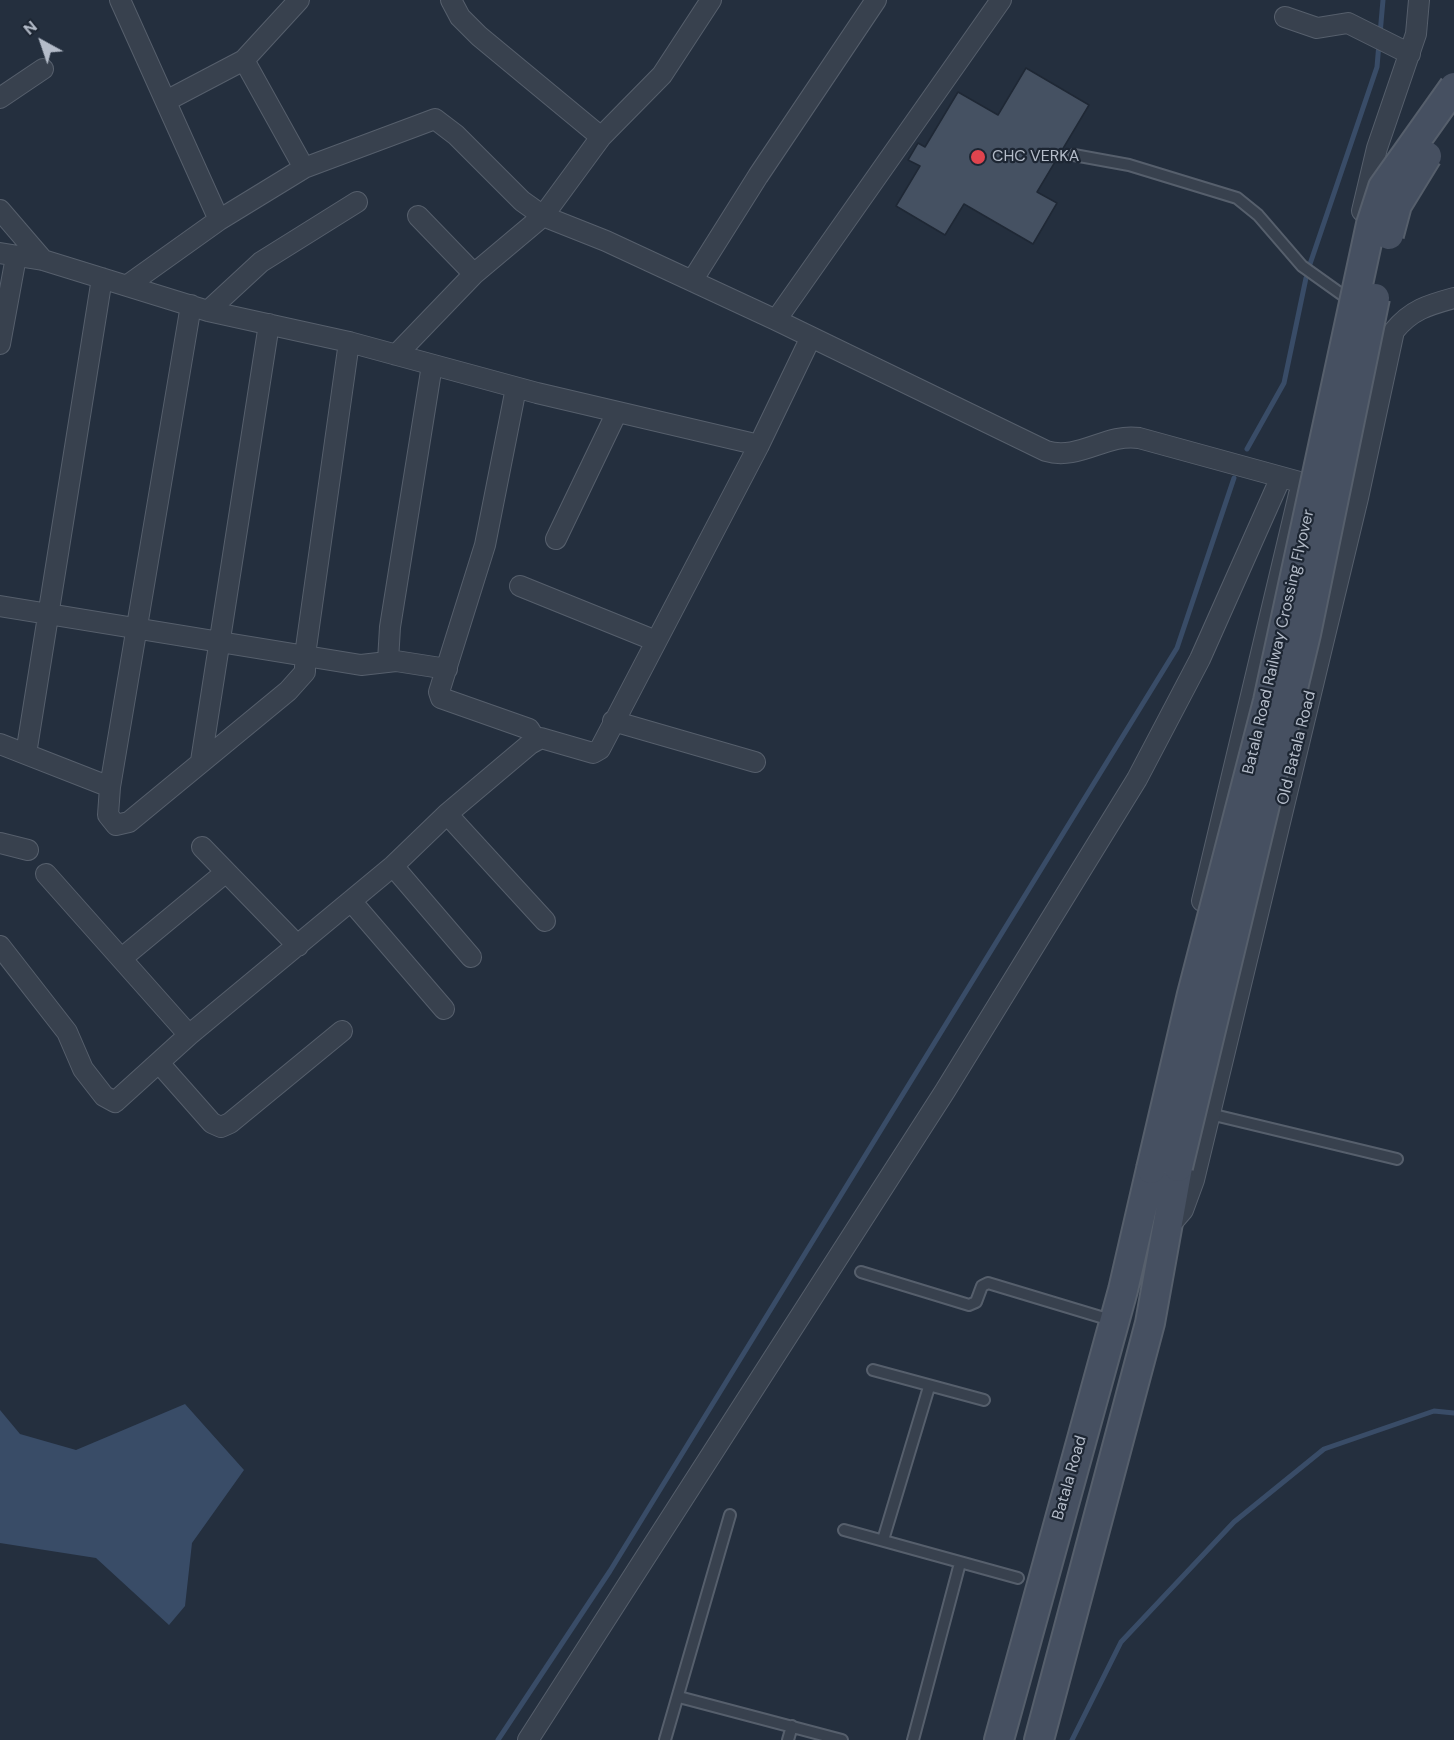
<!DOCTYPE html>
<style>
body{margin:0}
#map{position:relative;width:1454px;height:1740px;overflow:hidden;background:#242f3e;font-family:"DM Sans",sans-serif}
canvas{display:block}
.north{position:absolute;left:12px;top:12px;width:60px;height:60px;-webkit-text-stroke:4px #1d2633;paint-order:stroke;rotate:320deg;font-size:16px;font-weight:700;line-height:24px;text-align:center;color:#b4bcc9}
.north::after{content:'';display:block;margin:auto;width:21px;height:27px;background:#b4bcc9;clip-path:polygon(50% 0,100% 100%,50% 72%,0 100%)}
</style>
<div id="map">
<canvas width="1454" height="1740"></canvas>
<div class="north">N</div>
</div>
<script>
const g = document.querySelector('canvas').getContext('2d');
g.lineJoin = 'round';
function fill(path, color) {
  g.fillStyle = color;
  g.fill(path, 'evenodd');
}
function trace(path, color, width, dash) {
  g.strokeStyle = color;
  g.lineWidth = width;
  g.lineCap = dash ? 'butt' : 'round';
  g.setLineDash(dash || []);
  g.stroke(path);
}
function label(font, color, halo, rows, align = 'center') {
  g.font = font + ' "DM Sans",sans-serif';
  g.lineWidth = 4.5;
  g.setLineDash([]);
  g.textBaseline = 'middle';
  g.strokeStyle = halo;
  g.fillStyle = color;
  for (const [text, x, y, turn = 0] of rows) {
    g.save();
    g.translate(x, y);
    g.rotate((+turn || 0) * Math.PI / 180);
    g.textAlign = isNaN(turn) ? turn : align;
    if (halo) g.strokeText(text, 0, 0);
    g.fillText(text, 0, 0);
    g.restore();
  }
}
fill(new Path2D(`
 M185,1404l59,66 -52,73 -7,63 -16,19 -73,-67 -96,-15v-133l20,24 56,16z`), '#394c67');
trace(new Path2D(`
 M1380,34l3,-34
 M1310,264l67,-197 2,-24
 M1247,449l37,-66 22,-105
 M498,1740l112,-169 567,-923 57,-170
 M1072,1740l49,-98 113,-120 90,-73 110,-38 20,2`), '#394c67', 5);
const building = new Path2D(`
 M1026,68l63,37 -52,87 20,11 -24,41 -69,-40 -19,31 -49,-29 24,-40 -12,-6 10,-17 7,4 33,-55 40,23z`);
fill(building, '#455162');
trace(building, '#1f2835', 1.5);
const service = new Path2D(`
 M1074,155l55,10 108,33 21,17 44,51 49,35
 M1210,1114l187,45
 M861,1272l108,33 7,-3 6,-16 6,-3 126,38
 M873,1370l111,30
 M844,1530l174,48
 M883,1540l46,-153
 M679,1697l163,43
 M665,1740l65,-225
 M788,1740l4,-14
 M913,1740l47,-177`);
const minor = new Path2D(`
 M120,0l99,220
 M451,0l9,17 19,19 122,101
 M1285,17l32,11 31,-5 62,31
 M244,60l60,108
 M0,98l43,-29
 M166,101l78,-41 55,-60
 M0,210l43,50
 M1362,211l15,-63 39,-114 3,-34
 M418,216l56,58
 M0,253l43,7 165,51 141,31 188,51 222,52
 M692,281l66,-105 118,-176
 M128,285l91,-65 85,-52 131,-49 21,16 66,66 21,15 63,25 170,79 270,131c33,10 60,-18 93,-13l219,60
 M191,305l-81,482 -2,28 8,10 13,-3 159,-131 17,-19v-17l44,-313
 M208,311l53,-49 96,-60
 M776,320l225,-320
 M0,344l16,-87
 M396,355l78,-81 69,-58 58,-79 61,-62 49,-75
 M516,388l-31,157 -46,147 2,6 88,31 7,11
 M556,539l61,-127
 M520,586l136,55
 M0,606l361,59 35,-4 51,8
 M388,661l2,-34 42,-262
 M613,721l142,41
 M0,744l110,43
 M26,754l76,-476
 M201,761l68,-437
 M447,814l98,107
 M0,843l28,7
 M202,847l96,99
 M393,866l78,91
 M46,874l143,161
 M351,901l93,108
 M1202,901l97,-407
 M0,946l67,86 16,37 21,27 11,6 74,-67 204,-169 54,-52 83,-70 11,-6 52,15 7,-4 159,-304 52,-108
 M122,958l104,-86
 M159,1063l53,60 9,4 9,-4 112,-92
 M1171,1224l12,-14 11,-30 164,-682 36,-167c17,-21 34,-26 60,-33
 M528,1740l417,-649 192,-312 63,-120 81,-182`);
const secondary = new Path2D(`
 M999,1740l124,-450 28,-121
 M1039,1740l111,-417 28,-156`);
trace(service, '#565f6c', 14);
trace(minor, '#565f6c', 22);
trace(secondary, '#565f6c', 32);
trace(service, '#38414e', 10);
trace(minor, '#38414e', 20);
trace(secondary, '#465061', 28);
const secondaryBridge = new Path2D(`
 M1389,235l8,-30 30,-49
 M1178,1167l128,-533 69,-336
 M1151,1169l41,-175 76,-293 103,-477 12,-37 71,-100`);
trace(secondaryBridge, '#565f6c', 32, []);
trace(secondaryBridge, '#465061', 28);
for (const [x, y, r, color] of [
 [978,157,8,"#e0444e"]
]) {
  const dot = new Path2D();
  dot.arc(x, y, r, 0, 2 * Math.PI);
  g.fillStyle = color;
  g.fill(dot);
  trace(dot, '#1d2633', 2);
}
label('16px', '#b4bcc9', '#1d2633', [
 ["CHC VERKA",992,157]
], 'left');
label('16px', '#b4bcc9', '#1d2633', [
 ["Batala Road Railway Crossing Flyover",1279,642,-77],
 ["Old Batala Road",1297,748,-76],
 ["Batala Road",1070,1478,-74]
]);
</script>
